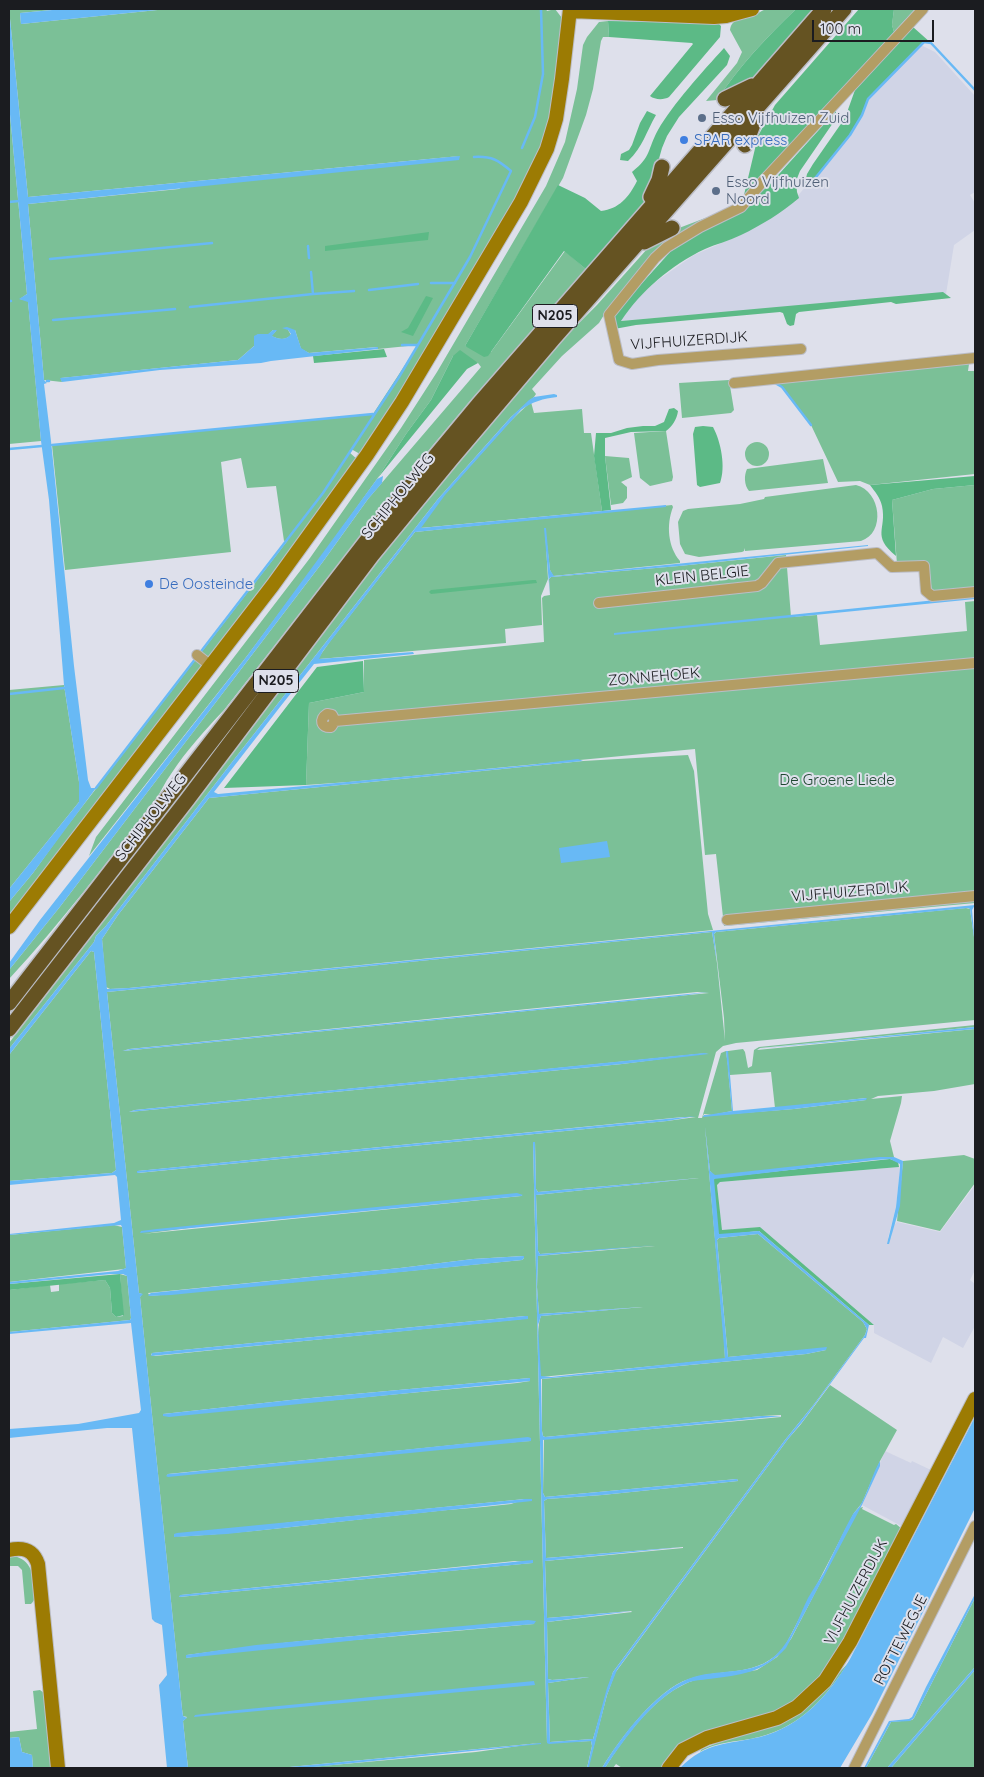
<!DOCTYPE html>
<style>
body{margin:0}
#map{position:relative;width:984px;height:1777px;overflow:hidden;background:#dee0eb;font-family:Quicksand,sans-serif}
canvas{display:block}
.frame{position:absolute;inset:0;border:10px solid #1b1c20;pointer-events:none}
.scale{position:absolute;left:812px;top:20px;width:122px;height:22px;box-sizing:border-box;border:2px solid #1b1c20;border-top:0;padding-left:6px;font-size:15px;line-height:18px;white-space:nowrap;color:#1b1c20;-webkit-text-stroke:4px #dee0eb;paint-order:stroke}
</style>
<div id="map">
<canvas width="984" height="1777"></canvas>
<div class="frame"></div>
<div class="scale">100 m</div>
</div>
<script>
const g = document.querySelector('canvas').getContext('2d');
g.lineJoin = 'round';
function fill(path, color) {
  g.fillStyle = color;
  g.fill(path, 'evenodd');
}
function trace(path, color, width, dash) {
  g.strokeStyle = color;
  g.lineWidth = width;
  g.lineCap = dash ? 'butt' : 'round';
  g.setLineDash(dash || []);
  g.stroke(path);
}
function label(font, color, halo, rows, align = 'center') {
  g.font = font + ' Quicksand,sans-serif';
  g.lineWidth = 4;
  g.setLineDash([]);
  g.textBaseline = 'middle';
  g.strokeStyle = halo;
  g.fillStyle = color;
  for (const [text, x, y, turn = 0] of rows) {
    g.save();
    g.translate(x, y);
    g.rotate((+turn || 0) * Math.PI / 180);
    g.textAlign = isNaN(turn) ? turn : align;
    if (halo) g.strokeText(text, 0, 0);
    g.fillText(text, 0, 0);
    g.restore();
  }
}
fill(new Path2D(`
 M921,45l14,7 40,44v96l-5,3 5,8v27l-21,15 -8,49 -326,27 15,-21 23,-20 36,-25 46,-20 50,-30 66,-78 12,-28z
 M899,1167l1,1 -4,39 -8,31h3l2,-12 4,-4 43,10 35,-47v85l-5,10 5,4v44h-1l-11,20 -20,-11 -12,26 -57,-30v-8l-114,-98 -38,4 -5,-46 3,-3z
 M885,1451l26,12 1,-2 21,10 -28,57 -43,-23z`), '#d0d4e6');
fill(new Path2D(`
 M9,9h54l-43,4 1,11 146,-15h379l1,2 8,-2 7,9 -6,77 -11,52 -93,162 -88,141 -4,4 -9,-5 -2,3 9,8 -23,33 -326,430v-21l24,-29 28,-39 227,-294 -4,1 -8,-55 -29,2 -6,-30 -20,4 10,90 -166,18 -13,-125 321,-31 45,-69 -40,4 -1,-2 -68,6 -8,-4 -6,-19h-7l3,5c-6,6 -13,4 -20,1l5,-5 -3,-1 -5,5 -10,-1 -4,12 -16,14 -177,18 1,4 -18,-2 -16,-176 151,-15 3,-2 278,-31 -432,41z
 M766,9h30c-29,28 -57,57 -79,91l-11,1 31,-38 5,-11 -12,-22c2,-12 11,-10 20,-13 6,-2 11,-6 16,-8z
 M894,9h21l-21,23 -2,-7z
 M608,21l1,16h-6l-2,4 -8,48 -7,26 -23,63 -98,168 26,6 74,-101 22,19 -117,131 -57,68 -189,241c-19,20 -38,41 -53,64 -6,8 -10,18 -16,26 -47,61 -94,123 -146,179v-9l50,-62 263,-345 46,-64 113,-132 -3,-4 -25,-7 -22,44 -25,34 -29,45 -61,85 -69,92 -158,200 7,-19 214,-279 91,-130 36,-56 109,-186 19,-44 12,-53 6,-44 4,-8 12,-15z
 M9,104l18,190 -7,5 8,2 13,140 -32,3z
 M729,209l-50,27 -72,74 -8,13 -37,33 -30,33 4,5 -2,3 -23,20 -73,82 -202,258 -131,170 -9,9 -2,6 -85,107v-6l190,-246 198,-263 164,-193 36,-36 51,-57 31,-20z
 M969,364l-1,7h7v103l-105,11 -10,-4 -22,1 -27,-57 -29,-38 -10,-6z
 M729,380l5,30 -3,3 -49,5 -3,-35z
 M531,402l3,11 48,-4 2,24h7l11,78 -182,17c16,-27 39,-49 59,-72 17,-19 33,-38 52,-54z
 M666,431l7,46 -1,4 -22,5 -10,-8 -6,-45z
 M745 454a12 12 0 1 1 24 0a12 12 0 1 1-24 0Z
 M605,456l24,2 3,19 -11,5 6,5v11l-4,5 -12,2z
 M823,459l5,24 -79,8c-5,-6 -5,-16 -2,-22z
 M856,485c25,6 30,48 5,56l-116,10 -1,-3v3l-2,1 -43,5 -14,-3 -5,-10 -2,-22 5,-11 5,-2 52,-5 24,-5 1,-2z
 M975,485v105l-43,5 -3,-32 -32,1 -5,-64 41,-11z
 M672,505l1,2c-7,18 -5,40 7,54v2l-127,13 -3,-6 -5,-42 3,51 -7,17 1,29 -37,4 1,14 -187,16v-2l12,-17 84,-108z
 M786,555l5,62 26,-2 3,30 147,-14 -2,-29 10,-1v302l-251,23 -8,-72 -11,1 -10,-106 -346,33 -43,3 3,-82 55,-11v-32l180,-18 -2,-44 2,-2 6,-1 -1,-16 2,-2 128,-11z
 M64,685l15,97v20l-70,87v-199z
 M688,755l6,16 14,143 5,16 -584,58 -19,1 -4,-2 -4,-48 16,-24 91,-117 374,-37z
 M966,908l4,1 5,35v76l-239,23 -13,3 -7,6 -18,66h4l19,-65 5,-2 2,15v-15l15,-2 2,3 3,16 4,-2 2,-16 5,-3 216,-22v2l-215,21 -3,2 218,-21v55l-41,7 -56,5 -7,3 31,-3 -1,7 -11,38 4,16 -179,19 -2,-1 -3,-4 -5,-44 19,212 1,20 -184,18c-3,-11 -5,-51 0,-61l102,-9 -104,7 -2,-27 1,-31 117,-10 -115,8 -2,-3 -2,-56 163,-17 -161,14 -2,-3 -1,-47h-2l14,601 44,-2 1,5 -5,22h-287l176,-16 64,-9 -261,25h-91l-5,-47 4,-4 -4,-1 -1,-7 -42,-412 2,-3 -3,-1 -32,-301 605,-60 5,31 8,78 -1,-23 -10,-84 2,-2zM697,992l12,1 -586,58 6,-2zM708,1053l-86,11 -493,48 6,-2zM728,1069l2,6 41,-3 4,36 91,-10v2l-72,9 -91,7 1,-2 8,1 20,-4zM683,1117h13l-29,4 -529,52v-2zM522,1195l-1,1 -379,38 101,-13zM523,1256l1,2 -2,2 -372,36 -2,-3 252,-25 73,-9zM525,1316l3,1 -6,2 -367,37 -4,-1 1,-2zM530,1378v3l-13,2 -354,33v-2l137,-15zM530,1441l-40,3 -323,32 1,-2 305,-31zM525,1499l-14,5 -28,3c-102,8 -204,24 -307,30l117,-15zM515,1561l17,2 -353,34 2,-2zM534,1624l-305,27 -43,7 1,-3c115,-16 231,-26 347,-31z
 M91,951l3,1 22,218 -4,3 -103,8v-126z
 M964,1155l11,4v24l-35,48 -43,-10 6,-60z
 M114,1225l8,2 4,41 -2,1 -115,13v-47z
 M758,1234l105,88 4,7 -2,6 -50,68 -30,37 -172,232 -20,67 -43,3 -2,-59 41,-6 -37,3 -4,-1 -1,-57 85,-10 -1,-1 -84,7 -2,-57 138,-13v-1l-137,11 -2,-57 3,-2 55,-4 136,-14 -1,-2 -192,18 -2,-4 1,-54 237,-22v-2l-19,1 -217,21 -2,-1 -1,-5v-52l264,-25 20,-4v-2l-98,9 -11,-117 2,-2z
 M120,1274l7,2 4,42 -1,2 -121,12v-42l41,-5 1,7 8,-1v-7l46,-4 5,8 2,25 4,4 7,-1z
 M830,1385l67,45 -17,31 -18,42 -8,10 -69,133c-27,33 -60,21 -96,33 -32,10 -70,61 -87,89h-14l19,-73 8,-22 173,-234 13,-15z
 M863,1507l-1,2 32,16 2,-1 6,5 -58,117 -21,31 -35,29 -35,13 -89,49h-42l-6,-4 -3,4h-8c20,-32 52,-76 90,-88l62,-10 20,-13 14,-18 68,-131z
 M9,1555c21,3 24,16 26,34 0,7 1,10 -4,15h-6l-3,-34 -4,-4h-9z
 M975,1598v69l-88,101h-21l25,-46 21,-2 2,-2z
 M849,1662c-23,35 -47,64 -90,75 -19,5 -42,4 -59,15l2,-3 25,-10 100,-53z
 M975,1670v98h-84z
 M40,1690l4,3 8,75h-19l-1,-13 -10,-3 -3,-15 -10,1v-6l28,-3 -4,-38z`), '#7bc097');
fill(new Path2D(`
 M796,9h18l-61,71 -36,20c22,-34 50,-63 79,-91z
 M859,9h35l-2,16 2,7 -140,155 -10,8 14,-59 17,-31z
 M608,21l110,2 3,3 -1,11 -51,60c-5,3 -14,3 -19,-1l43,-52 -1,-1 -83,-6z
 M913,27l18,16 -7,-1 -3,3 -53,54 -6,16 -12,20 -42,52 -3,-4 2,-9 6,-10 32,-46 10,-28z
 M724,48l6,8 -3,9 -48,52 -12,19 -5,12 -7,25 -3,23 -65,74 -23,-19 -76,105 -4,1 -19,-11 93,-161 27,13 16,13c18,-2 28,-14 36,-30l-5,-9c20,-16 15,-22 26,-42 15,-26 45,-59 66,-82z
 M647,111l9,4c-10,17 -13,32 -28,46l-8,-1 1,-6 8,-4 3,-5 8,-22z
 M836,111l-1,9 -35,51 -4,10 1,11 2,6c-18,15 -37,27 -58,37 -12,6 -25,9 -36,14 -34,16 -64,42 -84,72l322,-29 8,6 -55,6 -5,-2 -92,10 -3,2 -2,11 -4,1 -3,-2 -4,-11 -3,-1 -144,13 -27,5v-5l7,-13 55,-61 80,-49 19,-18z
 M429,232l-1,8 -103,11v-5z
 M426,296l7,2 -20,38 -12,-4 7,-4z
 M384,349l3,8 -73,6 -1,-7z
 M460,350l18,13 -11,6 -90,110 29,-45 25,-34 22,-44z
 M674,408l4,3c-1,8 -6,16 -12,20l-35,1 -26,6v18l6,54 -9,1 -8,-55 2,-23h15l16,-5 16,-2h12l9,-4 5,-13z
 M703,426l10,1c8,15 13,40 7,56l-20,4 -3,-2 -4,-51 2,-7z
 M975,476v9l-42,4 -41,11 4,56c-25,-21 -9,-26 -14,-50 -2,-9 -7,-14 -12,-21z
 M533,580h3l1,3 -106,11 -2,-2 2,-2z
 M363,661l1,31 -55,11 -3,82 -82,3 93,-121z
 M890,1159l8,3 1,5 -179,15 -3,3 5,45 38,-3 114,98h-5l-110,-94 -39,4 -2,-2 -5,-52 2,-3z
 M120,1274l4,41 -8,2 -4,-4 -2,-25 -5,-8 -96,10v-6z`), '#5cba86');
fill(new Path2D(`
 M9,9l19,188 432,-41 -1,4 -431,44 16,176 3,3 -3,1 7,57 23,225 14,114 3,8h5l-63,85 -24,29v-13l70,-87v-20l-15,-97 -15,-185 -8,-59 -13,-139 -9,-3 8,-5 -18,-190z
 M63,9h104l-146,15 -1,-11z
 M287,327l8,3 6,18 8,5 69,-6v2l-107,12 -10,2 -101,7 -98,12 -2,-4 178,-18 16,-14v-10l4,-2h10l5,-4h4l-5,6c6,3 14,5 19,-2l-3,-4 -6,-2z
 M554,394l3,1v2c-14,2 -24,4 -36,13l-76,85 -24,33 245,-23v2l-251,25 -92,119 -4,8 94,-7 1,2 -100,10 -34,43 -66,85 4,2 311,-29 49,-6 5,2 -374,37 -91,117 -16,24 5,50 22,-1 846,-83 -3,5 3,34 -5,-35 -2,-1 -252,24 -2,2 11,109 -8,-80 -5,-31 -605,60 32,301 4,1 -3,3 42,412 1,7 4,2 -4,3 5,47h-21l-8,-83 8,-10 -5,-50 -7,-3 -3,-3 -20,-191h-25l-98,10v-9l69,-5 61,-11 2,-3 -10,-87 -122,11v-2l10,-1 111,-11 1,-2 -4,-42 -4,-2h-12l-102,10v-2l109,-11 8,-3 -4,-41 -1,-2 -112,10v-1l105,-11 7,-3 -4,-43 -2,-2 -106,10v-4l103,-8 4,-3 -22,-218 -3,-1 -82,104v-6l85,-107 2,-6 9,-9 131,-170 202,-258 73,-82 18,-17 5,-3z
 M383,476l-1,7 -14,16 -46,64 -263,345 -50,62v-7l31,-43 207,-264 130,-177z
 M544,528h2l4,42 4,6 314,-31v1l-189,20 -128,11 -2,2 1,16z
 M975,596v3l-361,36v-2z
 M607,841l3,16 -49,6 -2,-15z
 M709,992l-29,4 -558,55 8,-2z
 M975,1027v2l-220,20z
 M726,1051h2l5,60 134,-13 -1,2 -72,9 -91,8 1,-2h3l25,-4z
 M704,1053l5,1 -87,10 -493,48 6,-2z
 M696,1116l-29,5 -530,52v-2z
 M705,1126l5,45 5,4 164,-18h15l9,4 -3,45 -11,38h-2l9,-37 4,-39v-4l-10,-5 -15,1 -161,19 5,55 40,-3 110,94 -3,13h-2l-61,83 -15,18 -171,231 -10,25 -18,72 -2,1 5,-22 -1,-5 -42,3 -2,-1 -14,-601h2l1,47 2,3 161,-14 -163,17 2,56 2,3 115,-9 -117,11 -1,31 2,27 104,-7 -102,9 -3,9 3,51 10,1 174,-19zM758,1234l105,88 4,7 -2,6 -50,68 -30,37 -172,232 -6,16 -14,51 -43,3 -2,-59 42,-6 -38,3 -4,-1 -1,-57 85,-11 -85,7 -2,-57 138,-14 -137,11 -2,-57 3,-2 55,-4 136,-14 -1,-2 -192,18 -2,-4v-53l239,-24h-20l-217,21 -2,-1 -1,-5 -1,-52 265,-25 20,-4 1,-3 -99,10 -11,-117 2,-2z
 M517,1193l6,2 -2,1 -381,37 1,-2 16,-2z
 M524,1256v2l-2,2 -351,35 -22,1 -1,-1 3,-2 249,-25 73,-9z
 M525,1316h3v3l-377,37 1,-3z
 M530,1378v3l-361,36 -6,-1v-2l137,-15z
 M975,1417v91l-103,206 -32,54h-160c27,-27 46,-23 80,-31 42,-11 69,-42 90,-78z
 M528,1437l3,1v3l-363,36 -2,-1 2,-2 12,-1z
 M880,1461v5l-18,39 -76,143c-23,25 -45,27 -77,31 -7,1 -15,1 -22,4 -34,15 -62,55 -82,85h-3c18,-30 52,-75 86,-89 29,-12 65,-1 89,-25 15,-15 22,-38 31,-56 5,-9 11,-17 16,-26 10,-19 18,-39 29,-58 3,-4 7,-7 9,-12 7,-13 11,-30 18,-41z
 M525,1499h7v2l-305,33 -53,3v-3l3,-1z
 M533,1560v3l-354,34 1,-2z
 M975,1594v4l-61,120 -4,3 -19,1 -25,46h-2l25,-47 20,-2 3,-2 14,-30z
 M528,1620l8,1 -2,3 -119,10 -229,24v-3l70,-10z
 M975,1667v3l-84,98h-4z
 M534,1681l1,4 -341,32 1,-2 43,-5z
 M19,1737l3,15 10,3 1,13h-24v-30z
 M541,1743v1l-237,24h-25z`), '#68b9f5');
trace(new Path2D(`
 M522,148l13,-31 8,-43 -2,-65
 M808,187l42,-52 12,-20 6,-16 56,-57 7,1 44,47
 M9,202l10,-1
 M308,246l1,12
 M50,259l162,-16
 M311,272l2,22 41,-3
 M431,283h24
 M369,290l49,-6
 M9,301h2
 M190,307l123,-13
 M53,320l122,-11
 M402,345h15
 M47,381h2
 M775,383l7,4 29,38
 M52,445l321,-31
 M9,449l33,-3
 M199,654l124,-161 76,-116 71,-120 41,-86c-13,-11 -19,-15 -37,-14
 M9,694l55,-6
 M96,788l100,-130`), '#68b9f5', 2.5);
const street = new Path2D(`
 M801,349l-143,11 -26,4 -13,-4 -10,-45 46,-57 12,-11 33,-20 41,-20 23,-27 159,-171
 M734,383l241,-25
 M599,603l158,-17 5,-3 16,-20 99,-10 15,14 32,-1 2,25 6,5 43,-4
 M197,655l14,11
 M335,721l-3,-6 -5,-1c-8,5 -6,14 4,13l4,-6 640,-58
 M727,920l248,-24
 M854,1768l121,-242`);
const secondary = new Path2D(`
 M570,11l144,6 12,-1 26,-7
 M9,927l264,-342 94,-130 35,-53 119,-200 26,-53 9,-30 6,-40 8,-70
 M9,1550c14,-3 24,-1 29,14l20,204
 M669,1768l14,-18 24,-12 70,-20 20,-11 28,-26 25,-39 125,-243`);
const highway = new Path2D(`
 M725,99l27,-13
 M745,145l12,-31
 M651,197l8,-17 3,-13
 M644,242l28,-14
 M9,1003l380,-491 89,-107 346,-396
 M9,1029l178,-229 185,-245 79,-96 102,-120 291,-330`);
trace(street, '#bbbdc6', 12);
trace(secondary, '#bbbdc6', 16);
trace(highway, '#bbbdc6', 18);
trace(street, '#b39d64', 10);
trace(secondary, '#9c7b03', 14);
trace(highway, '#655322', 15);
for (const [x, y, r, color] of [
 [702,118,5,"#5c6f8a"],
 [684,140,5,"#3f7fe0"],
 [716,191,5,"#5c6f8a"],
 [149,584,5,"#3f7fe0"]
]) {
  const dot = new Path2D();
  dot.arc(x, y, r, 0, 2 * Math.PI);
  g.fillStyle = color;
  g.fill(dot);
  trace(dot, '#dee0eb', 2);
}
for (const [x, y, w] of [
 [555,316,45],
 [276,681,45]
]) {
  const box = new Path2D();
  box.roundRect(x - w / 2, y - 11.5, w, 23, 4);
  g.fillStyle = '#dee0eb';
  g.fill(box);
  trace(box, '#1b1c20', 1);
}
label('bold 14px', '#1b1c20', null, [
 ["N205",555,316],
 ["N205",276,681]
]);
label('15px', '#4e5e75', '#dee0eb', [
 ["Esso Vijfhuizen Zuid",712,118],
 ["Esso Vijfhuizen",726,182],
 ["Noord",726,199]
], 'left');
label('15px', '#366cbe', '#dee0eb', [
 ["SPAR express",694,140],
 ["De Oosteinde",159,584]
], 'left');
label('15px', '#1b1c20', '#dee0eb', [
 ["VIJFHUIZERDIJK",689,341,-4],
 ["SCHIPHOLWEG",398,496,-51],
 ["KLEIN BELGIE",702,576,-6],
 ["ZONNEHOEK",654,677,-5],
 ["SCHIPHOLWEG",151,817,-52],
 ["VIJFHUIZERDIJK",850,892,-5],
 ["VIJFHUIZERDIJK",856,1592,-62],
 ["ROTTEWEGJE",901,1640,-63]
]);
label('15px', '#1f4731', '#dee0eb', [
 ["De Groene Liede",837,780]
]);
</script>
